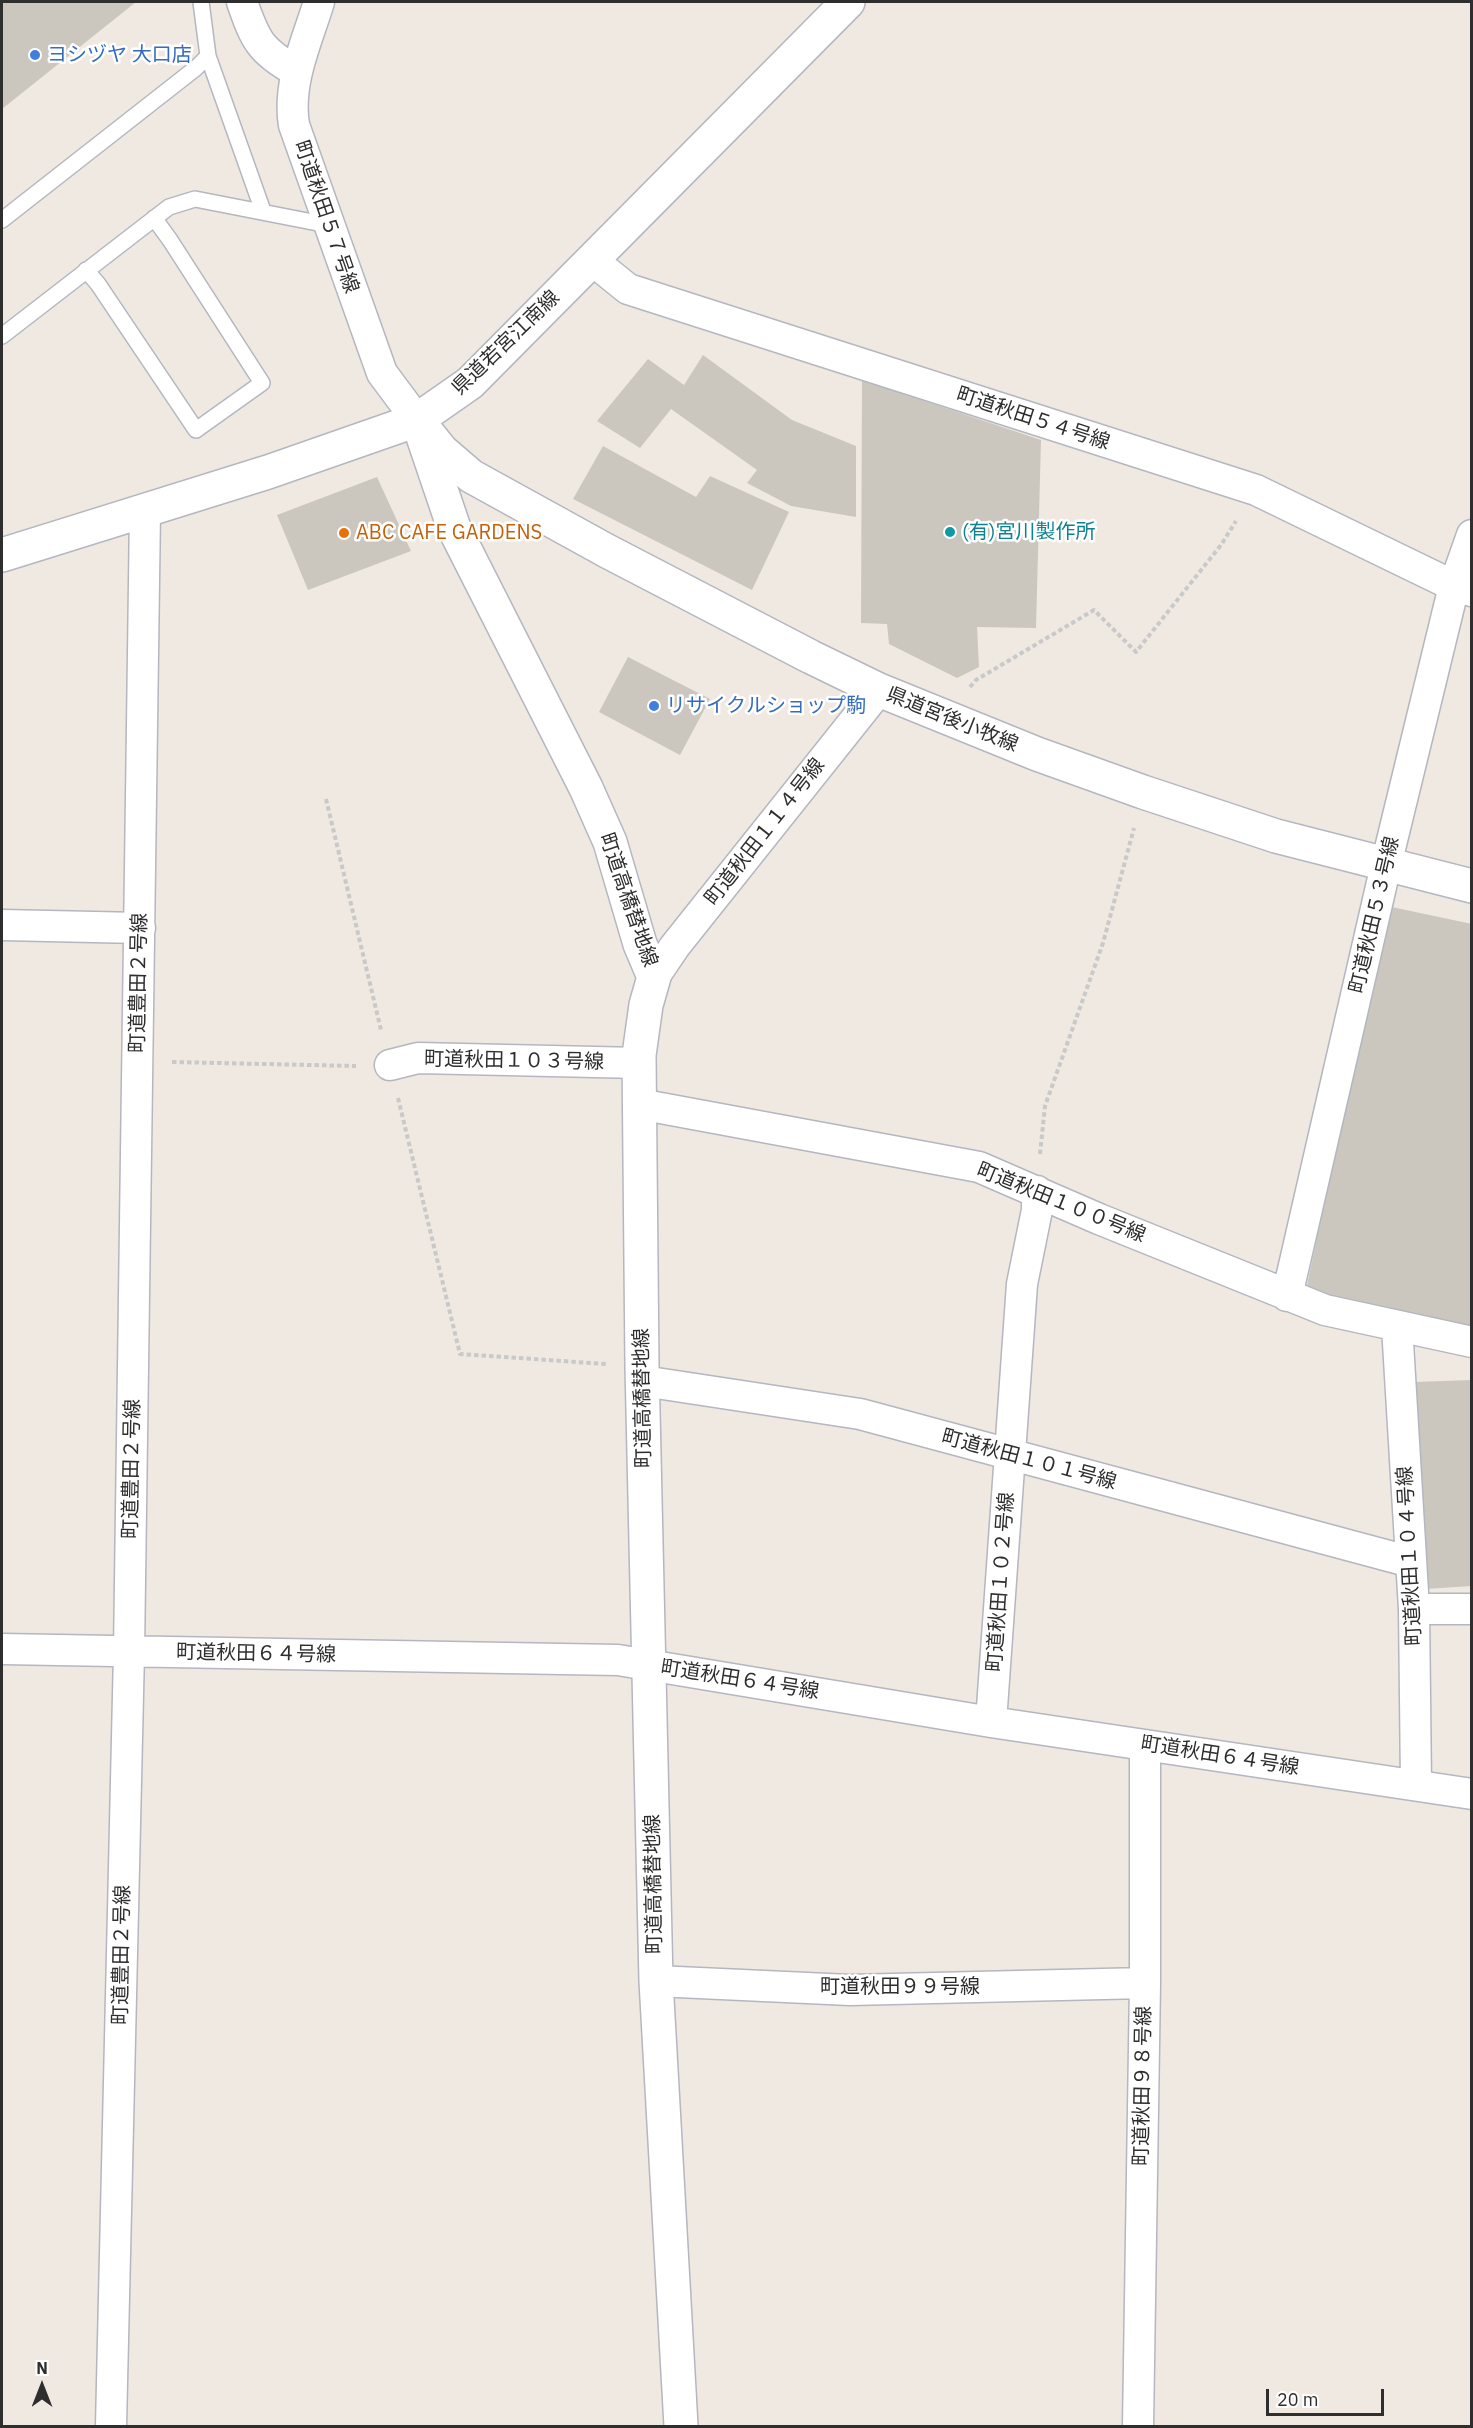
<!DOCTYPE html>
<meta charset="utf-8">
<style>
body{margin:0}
#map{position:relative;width:1473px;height:2428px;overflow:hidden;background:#efe9e1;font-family:"IBM Plex Sans",sans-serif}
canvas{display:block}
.frame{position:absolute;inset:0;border:3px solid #2e2e2e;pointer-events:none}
.north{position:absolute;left:12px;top:2356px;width:60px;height:60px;-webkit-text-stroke:4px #fff;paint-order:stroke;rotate:0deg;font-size:16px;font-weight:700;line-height:24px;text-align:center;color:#2e2e2e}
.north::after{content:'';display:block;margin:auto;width:21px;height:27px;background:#2e2e2e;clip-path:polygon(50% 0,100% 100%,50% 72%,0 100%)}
.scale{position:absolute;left:1266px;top:2389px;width:118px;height:27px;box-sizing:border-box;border:3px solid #2e2e2e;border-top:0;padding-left:8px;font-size:18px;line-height:21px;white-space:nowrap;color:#2e2e2e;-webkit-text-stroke:4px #fff;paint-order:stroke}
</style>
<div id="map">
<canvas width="1473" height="2428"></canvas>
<div class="frame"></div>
<div class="north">N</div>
<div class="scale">20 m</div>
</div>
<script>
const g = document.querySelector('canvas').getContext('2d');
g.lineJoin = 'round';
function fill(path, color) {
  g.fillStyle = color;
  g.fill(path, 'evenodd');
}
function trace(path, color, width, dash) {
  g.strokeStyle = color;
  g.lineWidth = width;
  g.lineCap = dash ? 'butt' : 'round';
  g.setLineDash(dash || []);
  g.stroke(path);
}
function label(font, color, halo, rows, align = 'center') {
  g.font = font + ' "IBM Plex Sans","Noto Sans JP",sans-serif';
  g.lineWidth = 5;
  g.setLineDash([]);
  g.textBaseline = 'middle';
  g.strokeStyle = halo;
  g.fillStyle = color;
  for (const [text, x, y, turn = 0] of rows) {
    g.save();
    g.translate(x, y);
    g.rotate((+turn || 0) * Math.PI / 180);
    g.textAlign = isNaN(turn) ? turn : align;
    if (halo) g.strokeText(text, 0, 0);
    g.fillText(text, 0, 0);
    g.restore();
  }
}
fill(new Path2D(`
 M2,2h134l-134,107z
 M703,355l89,65 64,26v71l-65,-11 -44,-23 10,-13 -86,-61 -31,39 -43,-27 51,-62 36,26z
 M862,380l179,60 -5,188 -59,-1 2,40 -22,11 -68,-34 -2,-20 -26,-1z
 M603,446l93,51 14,-21 79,36 -37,78 -179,-91z
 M377,477l34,74 -103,39 -31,-75z
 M628,657l82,42 -30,56 -81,-43z
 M1387,906l85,18v406l-167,-35z
 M1472,1380v206l-47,3 -10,-207z`), '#cbc7bf');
const service = new Path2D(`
 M201,2l7,54 55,155
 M2,220l194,-152 12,-12
 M86,270l12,14 98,146 66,-47 -92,-143 -16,-22
 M2,336l167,-129 26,-8 133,26`);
const minor = new Path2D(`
 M242,2c14,40 18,48 55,70
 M319,2c-12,39 -32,81 -25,123l88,248 35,47
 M592,260l36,29 628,201 198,96 18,5
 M2,925l138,3
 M654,977l21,-31 204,-256
 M390,1065l28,-7 221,5
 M639,1104l340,63 120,52 226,91 147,32
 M1287,1296l99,-431 68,-279 18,-51
 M1397,1326l17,283 2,176
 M643,1381l217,33 551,148
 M1414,1609h58
 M2,1649l616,11 373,62 481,72
 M991,1722l31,-438 15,-74v-19
 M656,1981l194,9 295,-7
 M111,2426l18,-774 16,-1141
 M1138,2426l7,-443v-238`);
const tertiary = new Path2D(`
 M418,422l36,106 132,260 24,54 30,102 14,33 -8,28 -7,50 3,312 14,614 25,445`);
const secondary = new Path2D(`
 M417,420l25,31 29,25 136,75 204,106 68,33 158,64 106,38 133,44 196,50
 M2,555l266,-83 149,-52 53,-37 378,-381`);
trace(service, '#b4b7c1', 18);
trace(minor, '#b4b7c1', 33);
trace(tertiary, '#b4b7c1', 36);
trace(secondary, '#b4b7c1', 36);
trace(new Path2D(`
 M970,687l6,-7 118,-70 42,42 85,-107 15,-24
 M326,799l55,231
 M172,1062l184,4
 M398,1098l62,256 146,10
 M1040,1154l5,-48 58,-163 31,-115`), '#c9c9c9', 4, [4.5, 3]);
trace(service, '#fff', 15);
trace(minor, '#fff', 30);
trace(tertiary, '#fff', 33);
trace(secondary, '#fff', 33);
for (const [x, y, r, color] of [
 [35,55,6,"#3f7fe0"],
 [950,532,6,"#0f9aa8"],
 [344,533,6,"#e8710a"],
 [654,706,6,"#3f7fe0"]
]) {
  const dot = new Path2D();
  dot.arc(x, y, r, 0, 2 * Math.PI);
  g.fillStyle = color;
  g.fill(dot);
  trace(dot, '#fff', 2);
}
label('20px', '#366cbe', '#fff', [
 ["ヨシヅヤ 大口店",47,55],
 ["リサイクルショップ駒",666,706]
], 'left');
label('20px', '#2e2e2e', '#fff', [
 ["町道秋田５７号線",326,217,71],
 ["県道若宮江南線",506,343,-44],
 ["町道秋田５４号線",1033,419,18],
 ["県道宮後小牧線",952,720,22],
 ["町道秋田１１４号線",765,832,-52],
 ["町道高橋替地線",628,900,71],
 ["町道秋田５３号線",1375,915,-77],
 ["町道豊田２号線",139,983,-89],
 ["町道秋田１０３号線",514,1061,1],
 ["町道秋田１００号線",1061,1203,22],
 ["町道高橋替地線",643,1398,-91],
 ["町道秋田１０１号線",1029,1460,15],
 ["町道豊田２号線",132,1469,-89],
 ["町道秋田１０４号線",1410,1556,-93],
 ["町道秋田１０２号線",1001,1582,-86],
 ["町道秋田６４号線",256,1654,1],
 ["町道秋田６４号線",740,1680,9],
 ["町道秋田６４号線",1220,1756,9],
 ["町道高橋替地線",654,1884,-91],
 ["町道豊田２号線",122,1955,-89],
 ["町道秋田９９号線",900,1987],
 ["町道秋田９８号線",1143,2086,-89]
]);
label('20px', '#0d838f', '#fff', [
 ["(有)宮川製作所",962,532]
], 'left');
label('20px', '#c56008', '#fff', [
 ["ABC CAFE GARDENS",356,533]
], 'left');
</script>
